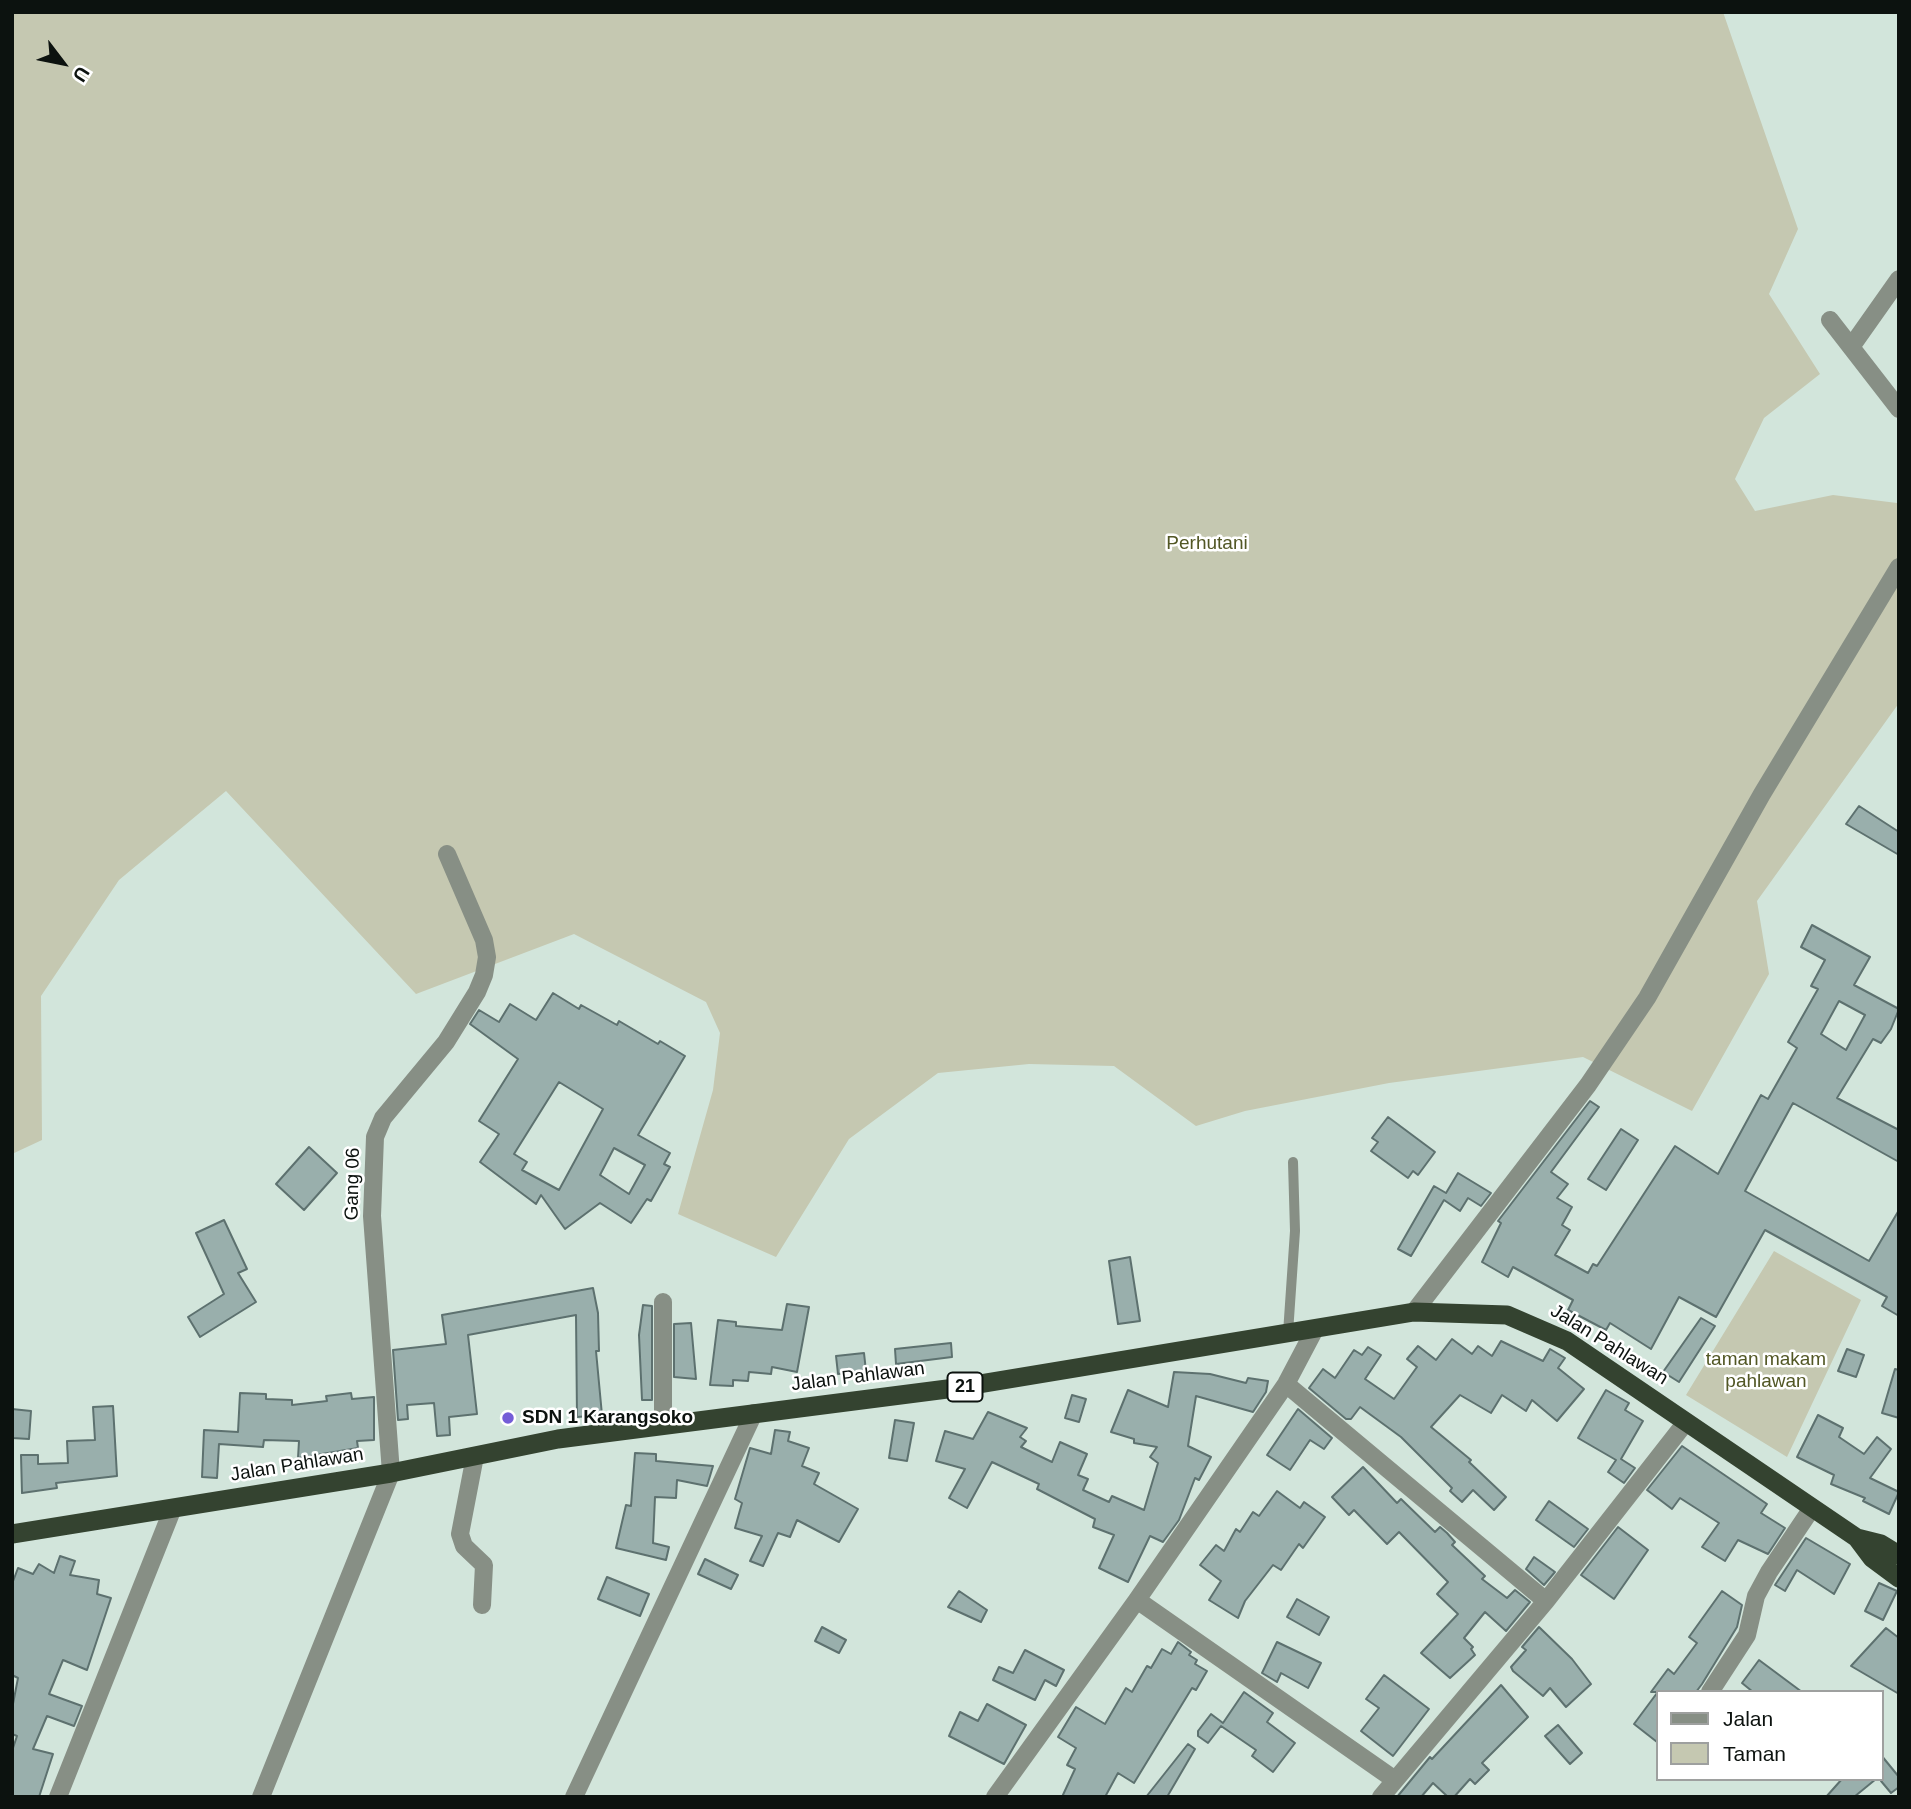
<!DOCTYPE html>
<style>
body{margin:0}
#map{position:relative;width:1911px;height:1809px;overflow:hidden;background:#d2e5db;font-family:Arial,sans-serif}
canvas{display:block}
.frame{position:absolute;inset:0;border:14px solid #0c120f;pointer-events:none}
.legend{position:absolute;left:1656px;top:1690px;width:228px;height:91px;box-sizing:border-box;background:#fff;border:2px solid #9ea09f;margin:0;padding:9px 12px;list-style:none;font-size:21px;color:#0c120f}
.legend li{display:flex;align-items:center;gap:14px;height:35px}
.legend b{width:35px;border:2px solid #9ea09f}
.north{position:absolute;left:28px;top:28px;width:70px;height:70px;-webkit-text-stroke:5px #fff;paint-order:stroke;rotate:122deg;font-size:19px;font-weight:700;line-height:28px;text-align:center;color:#0c120f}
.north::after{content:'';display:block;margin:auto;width:24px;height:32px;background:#0c120f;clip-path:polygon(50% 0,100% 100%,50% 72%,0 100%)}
</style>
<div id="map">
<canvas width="1911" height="1809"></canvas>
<div class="frame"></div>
<ul class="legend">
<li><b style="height:9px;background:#878f85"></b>Jalan</li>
<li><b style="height:19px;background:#c5c8b1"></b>Taman</li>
</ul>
<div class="north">U</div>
</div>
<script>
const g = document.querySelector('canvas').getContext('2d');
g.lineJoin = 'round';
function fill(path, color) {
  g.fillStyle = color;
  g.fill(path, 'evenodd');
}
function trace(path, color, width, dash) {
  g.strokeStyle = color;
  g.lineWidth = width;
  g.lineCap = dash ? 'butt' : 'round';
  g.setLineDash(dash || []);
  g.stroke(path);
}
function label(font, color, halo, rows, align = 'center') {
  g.font = font + ' Arial,sans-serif';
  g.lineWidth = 5;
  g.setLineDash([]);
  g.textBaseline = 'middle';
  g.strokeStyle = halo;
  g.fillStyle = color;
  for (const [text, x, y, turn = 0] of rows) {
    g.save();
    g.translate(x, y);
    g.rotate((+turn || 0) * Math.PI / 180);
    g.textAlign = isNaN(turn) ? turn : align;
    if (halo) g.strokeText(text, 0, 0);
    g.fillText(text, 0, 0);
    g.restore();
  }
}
fill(new Path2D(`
 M12,12h1711l75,217 -29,65 51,80 -56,44 -29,61 20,32 78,-16 64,8 2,200 -142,198 12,73 -77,137 -109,-54 -194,26 -144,28 -49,15 -82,-60 -85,-2 -91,9 -89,66 -73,118 -98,-43 35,-124 7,-57 -14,-31 -132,-68 -158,60 -190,-203 -107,89 -78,116 1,144 -30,14z
 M1774,1251l87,49 -74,157 -101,-62z`), '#c5c8b1');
const building = new Path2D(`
 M1859,806l40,26v23l-53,-31z
 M1812,925l58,32 -16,28 45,24 -8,20 -10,14 -8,-4 -36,59 62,32v32l-106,-59 -48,88 124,70 30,-51v106l-17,-10 5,-9 -122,-67 -49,87 -37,-20 -28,52 -41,-26 -4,7 -38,-20 5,-10 -60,-33 -5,10 -26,-15 19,-39 -3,-2 92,-120 9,6 -48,65 17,12 -11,14 15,9 -10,18 8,5 -15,25 33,18 5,-9 4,2 78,-120 43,28 43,-79 7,4 29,-51 -9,-6 30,-53 -7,-3 14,-26 -24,-13zM1839,1001l26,14 -19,35 -25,-16z
 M553,993l26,16 2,-4 36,20 2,-4 39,23 2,-3 25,15 -47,79 32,18 -6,11 6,3 -19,34 -4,-2 -16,24 -31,-20 -35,26 -24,-34 -5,9 -56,-42 19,-28 -20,-13 39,-62 -48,-35 9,-14 20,12 11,-18 26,16zM559,1082l44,27 -44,81 -37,-20 5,-8 -13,-8zM614,1148l31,17 -16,29 -29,-19z
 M1388,1117l47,35 -17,23 -5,-4 -5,7 -37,-27 7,-9 -6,-4z
 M1621,1129l17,11 -32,50 -18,-11z
 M309,1147l28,26 -33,37 -28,-26z
 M1458,1173l33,20 -10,13 -13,-8 -8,13 -16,-11 -33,56 -13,-7 36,-63 12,7z
 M224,1220l23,49 -9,4 18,29 -56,35 -12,-20 36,-23 -28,-61z
 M1130,1257l10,64 -22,3 -9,-63z
 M593,1288l5,25 1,38h-3l6,64 -25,2 -1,-102 -108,20 9,79 -28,3 1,18 -13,1 -3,-33 -27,2 1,14 -10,1 -5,-70 53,-6 -4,-29z
 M787,1304l22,3 -12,65 -25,-5 -1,7 -22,-2 -1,9 -15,-1v6l-23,-1 8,-65 18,2v4l46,4z
 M643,1305l9,1v94h-10l-3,-65z
 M1701,1318l14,8 -36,56 -16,-10z
 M691,1323l5,56 -22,-2v-53z
 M1452,1339l20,15 6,-8 14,10 9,-15 42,20 7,-12 15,9 -7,10 26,21 -27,32 -25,-21 -6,11 -24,-16 -11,18 -31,-18 -29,32 40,33 -2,2 37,35 -12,13 -21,-20 -11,12 -12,-11 2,-3 -51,-51 -41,-30 -9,12h-5l-37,-31 14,-19 12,9 19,-28 8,5 6,-8 13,8 -16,24 29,20 23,-32 -10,-8 11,-13 18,14z
 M951,1343l1,14 -56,7 -1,-15z
 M1847,1349l17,6 -8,22 -18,-6z
 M864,1353l2,18 -28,3 -2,-18z
 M1895,1369l4,1v48l-17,-5z
 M1174,1372l36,2 36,9 2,-5 20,3 -2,11 -13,20 -57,-16 -8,50 23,11 -12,23 -4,-2 -16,42 -16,22 -13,-6 -22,46 -29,-14 15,-33 -21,-8 2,-8 -58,-30 2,-5 -47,-22 -25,46 -18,-10 16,-29 -29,-8 9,-30 28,8 15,-27 39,16 -7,9 6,4 -5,6 31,15 8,-20 27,12 -9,21 10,4 -5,11 26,12 3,-6 32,14 14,-47 -8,-6 7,-10 -23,-4v-4l-23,-7 17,-42 40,17z
 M1606,1390l23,13 -4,7 18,11 -22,38 14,9 -11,15 -16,-11 8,-12 -38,-22z
 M240,1393l26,1v5l26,1v5l35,-4 -1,-5 25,-3 1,6 22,-2v43l-17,1 1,7 -60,10 1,-17 -35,-1 -1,7 -44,-3 -2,34 -15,-1 2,-47 34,2z
 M1072,1395l14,4 -7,23 -14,-4z
 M113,1406l4,70 -61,7 1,5 -35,5 -1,-38h17v9l30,-1 -1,-22 28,-1 -2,-33z
 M12,1409l19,2 -2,28 -17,-1z
 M1298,1409l34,29 -8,11 -14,-9 -20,30 -23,-15z
 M1818,1415l25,13 -4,9 25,17 13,-17 14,12 -21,29 29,14 -10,22 -26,-13 2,-3 -34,-14 3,-9 -37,-18z
 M895,1420l19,3 -7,38 -18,-3z
 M775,1430l15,2 -2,9 21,7 -7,18 17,7 -5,11 44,25 -19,33 -42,-22 -7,17 -12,-4 -15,33 -13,-5 12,-25 -27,-8 7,-25 -7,-4 15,-51 21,6z
 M1682,1446l85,58 -6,9 24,15 -17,26 -30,-14 -13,21 -23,-14 17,-24 -39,-25 -8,11 -25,-19z
 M635,1453l21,1v7l57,5 -6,20 -30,-6 -1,18 -21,-1 -2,46 16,4 -3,13 -50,-12 10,-43 5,1z
 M1363,1467l34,36 4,-4 34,33 5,-5 7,6 8,9 -3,3 33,31 -3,3 25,19 8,-8 15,12 -24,29 -21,-19 -21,26 9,9 -2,2 4,6 -25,23 -29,-25 37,-39 -21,-20 11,-12 -49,-50 -12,12 -33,-34 -5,5 -17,-18z
 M1277,1491l23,17 4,-6 21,15 -22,31 -4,-4 -18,26 -8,-5 -28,36 -7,17 -29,-18 12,-19 -21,-16 16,-20 8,6 12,-22 4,3 13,-20 6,4z
 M1549,1501l39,28 -14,18 -38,-27z
 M1618,1527l30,23 -34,49 -33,-24z
 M1806,1538l44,26 -16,30 -37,-24 -12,21 -10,-6z
 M60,1556l15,5 -5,14 29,5 -2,14 14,4 -24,72 -24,-10 -14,34 33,12 -8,20 -27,-10 -14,33 20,5 -14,43h-27v-46l5,-15 -5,-2v-25l6,-31 -6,-3v-91l6,-16 15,6 6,-10 15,9z
 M1534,1557l21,15 -11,13 -18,-16z
 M705,1559l33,16 -7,14 -33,-15z
 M607,1577l42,17 -9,22 -42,-17z
 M1879,1583l18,8 -14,29 -18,-9z
 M959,1591l28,19 -6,12 -33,-15z
 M1722,1591l20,14 -5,22 -35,57 -6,8h-45l17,-23 6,5 23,-31 -8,-6z
 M1297,1599l32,18 -10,18 -32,-18z
 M822,1627l24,13 -7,13 -24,-12z
 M1539,1627l33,32 19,25 -25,23 -16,-19 -7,8 -30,-25 -2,-4 15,-17 -4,-3z
 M1886,1628l13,10v56l-48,-28z
 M1178,1642l13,10 -2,3 8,5 -2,4 12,7 -11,19 -4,-2 -58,95 -16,-10 -13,24h-43l13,-28 -8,-4 9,-17 -18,-11 18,-30 29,17 21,-36 6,4 15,-26 4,2 11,-19 9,5z
 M1277,1642l44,21 -13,25 -27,-15 -4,9 -15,-9z
 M1025,1650l39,20 -8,16 -11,-6 -10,20 -42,-20 6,-13 14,6z
 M1759,1660l43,32h-49l-11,-9z
 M1384,1675l45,34 -36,47 -32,-25 18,-23 -13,-9z
 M1501,1685l27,32 -46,46 7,7 -14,14 -5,-5 -16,18h-6l-15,-14 -12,14h-24l33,-40 2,2z
 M1244,1692l29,21 -6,9 28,21 -22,29 -21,-16 4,-6 -35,-24 -13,17 -10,-7v-5l13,-17 12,9z
 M1657,1693v49l-23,-18z
 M987,1704l39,21 -22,39 -55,-28 11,-24 18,9z
 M1558,1725l24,28 -12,11 -25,-28z
 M1188,1744l7,5 -28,48h-21z
 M1881,1755l18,22v10l-8,6 -10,-12z
 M1842,1779h34l-22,18h-28z`);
fill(building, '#99afac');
trace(building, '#5d716f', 2);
trace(new Path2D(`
 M1288,1333l7,-102 -2,-69`), '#878f85', 10);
trace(new Path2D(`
 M1830,320l69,89
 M1851,347l48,-68
 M1414,1312l174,-227 59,-87 115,-204 137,-227
 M1286,1384l260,217
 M663,1425v-123
 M475,1456l-15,78 4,12 20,19 -2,40
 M1137,1600l258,180
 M1710,1692l37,-57 9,-39 13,-24 43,-64
 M58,1797l115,-289
 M261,1797l130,-324 -19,-257 3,-79 8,-19 63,-76 31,-50 7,-17 3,-18 -3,-17 -37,-86
 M574,1797l180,-384
 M995,1797l142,-197 149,-216 29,-55
 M1381,1797l165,-196 140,-179`), '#878f85', 18);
trace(new Path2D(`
 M12,1534l379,-61 167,-34 397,-51 459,-76 93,3 60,26 290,197 15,20 27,20
 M1857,1538l24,6 18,11`), '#344330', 19);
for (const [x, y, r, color] of [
 [508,1418,7,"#745dd7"]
]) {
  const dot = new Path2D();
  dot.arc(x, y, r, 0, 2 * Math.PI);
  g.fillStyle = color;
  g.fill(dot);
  trace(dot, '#fff', 2.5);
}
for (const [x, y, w] of [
 [965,1387,35]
]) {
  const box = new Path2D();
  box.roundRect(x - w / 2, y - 14.5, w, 29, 5);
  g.fillStyle = '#fff';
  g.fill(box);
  trace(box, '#0c120f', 2);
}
label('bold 18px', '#0c120f', null, [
 ["21",965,1387]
]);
label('19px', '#525725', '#fff', [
 ["Perhutani",1207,544],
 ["taman makam",1766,1360],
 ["pahlawan",1766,1382]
]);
label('19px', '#0c120f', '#fff', [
 ["Gang 06",353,1184,-89],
 ["Jalan Pahlawan",1609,1345,32],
 ["Jalan Pahlawan",858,1377,-7],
 ["Jalan Pahlawan",297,1465,-9]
]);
label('bold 19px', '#0c120f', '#fff', [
 ["SDN 1 Karangsoko",522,1418]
], 'left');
</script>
